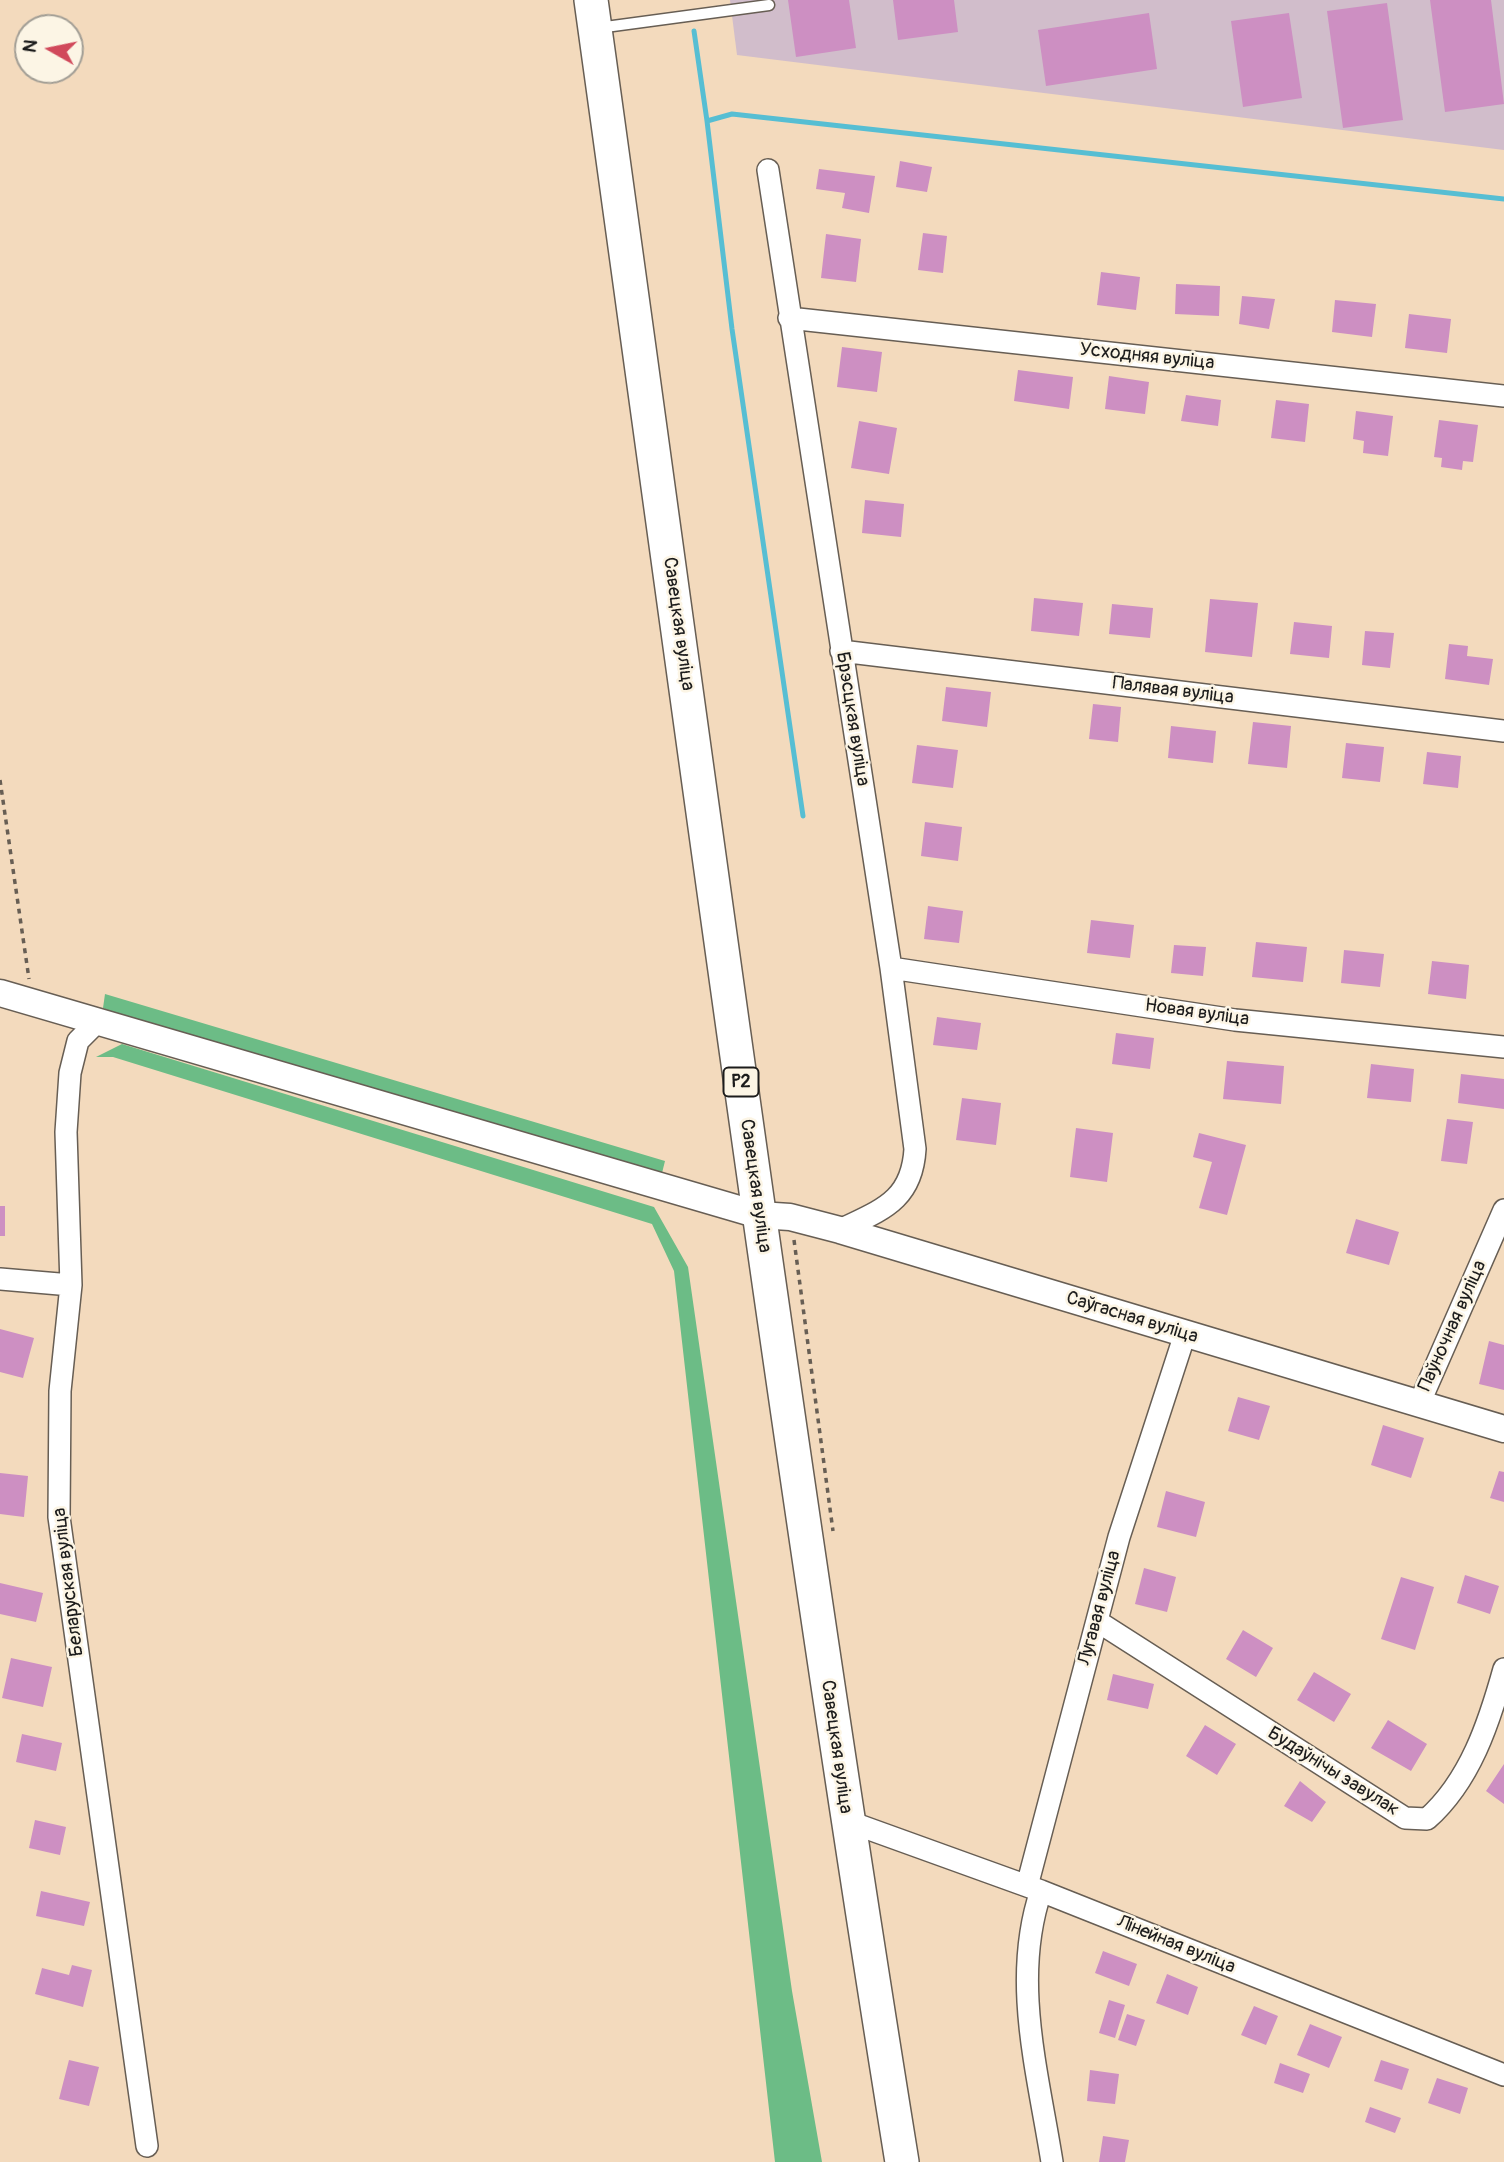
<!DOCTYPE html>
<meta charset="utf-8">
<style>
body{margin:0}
#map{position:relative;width:1504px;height:2162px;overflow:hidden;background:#f3dabd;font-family:Pangolin,sans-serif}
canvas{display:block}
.north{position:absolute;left:14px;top:14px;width:70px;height:70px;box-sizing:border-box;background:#fcf5e5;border:2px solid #a29e95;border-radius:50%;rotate:279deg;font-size:19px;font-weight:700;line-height:28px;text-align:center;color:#1c1c1c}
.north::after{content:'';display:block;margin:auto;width:24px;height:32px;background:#d1495b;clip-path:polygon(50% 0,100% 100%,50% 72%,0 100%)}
</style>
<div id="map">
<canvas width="1504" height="2162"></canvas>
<div class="north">N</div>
</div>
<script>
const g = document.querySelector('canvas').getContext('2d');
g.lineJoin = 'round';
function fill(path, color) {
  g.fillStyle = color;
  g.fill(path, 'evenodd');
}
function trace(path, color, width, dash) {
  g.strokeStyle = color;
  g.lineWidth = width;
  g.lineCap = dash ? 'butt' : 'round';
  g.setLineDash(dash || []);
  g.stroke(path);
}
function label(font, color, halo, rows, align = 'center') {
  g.font = font + ' Pangolin,sans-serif';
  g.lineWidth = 5;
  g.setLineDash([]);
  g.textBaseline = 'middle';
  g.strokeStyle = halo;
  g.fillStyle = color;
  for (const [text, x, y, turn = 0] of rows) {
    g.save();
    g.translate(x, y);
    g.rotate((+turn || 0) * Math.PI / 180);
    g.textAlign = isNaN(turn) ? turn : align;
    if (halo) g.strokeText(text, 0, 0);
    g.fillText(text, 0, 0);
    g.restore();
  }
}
fill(new Path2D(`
 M730,0h774v150l-767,-95z`), '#d1bdcb');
fill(new Path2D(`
 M105,994l560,167 -3,12 -510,-143 -49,-22z
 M122,1044l532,163 34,60 104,724 30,171h-47l-101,-891 -22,-47 -539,-167h-17z`), '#6cbc86');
trace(new Path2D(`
 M694,31l13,90
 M803,816l-71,-487 -25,-208 25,-7 772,85`), '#56bed3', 5);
fill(new Path2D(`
 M788,0h61l7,48 -60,9z
 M893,0h61l4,32 -60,8z
 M1430,0h61l13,104 -59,8z
 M1387,3l16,117 -60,8 -16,-117z
 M1149,13l8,56 -111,17 -8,-56z
 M1289,13l13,85 -59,9 -12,-86z
 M900,161l32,6 -5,25 -31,-5z
 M819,169l56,7 -6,37 -27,-5 3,-15 -29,-4z
 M923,233l24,3 -4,37 -25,-3z
 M826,234l35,5 -5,43 -35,-4z
 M1101,272l39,5 -4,33 -39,-5z
 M1176,284l44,2 -1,30 -44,-2z
 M1242,296l33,3 -6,30 -30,-5z
 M1335,300l41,4 -4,33 -40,-5z
 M1409,314l42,5 -4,34 -42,-5z
 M842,347l40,5 -5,40 -40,-5z
 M1018,370l55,7 -4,32 -55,-8z
 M1109,376l40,6 -4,32 -40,-5z
 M1186,395l35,5 -3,26 -37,-5z
 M1276,400l33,4 -4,38 -34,-4z
 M1356,411l37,5 -5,40 -25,-3 1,-12 -11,-2z
 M1439,420l39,5 -5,37 -10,-1 -1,9 -21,-3 1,-9 -8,-1z
 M859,421l38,7 -8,46 -38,-6z
 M865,500l39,4 -3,33 -39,-4z
 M1034,598l49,5 -4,33 -48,-5z
 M1210,599l48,4 -6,54 -47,-5z
 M1112,604l41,4 -3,30 -41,-4z
 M1294,622l38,4 -3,32 -39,-4z
 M1365,631l29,2 -4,35 -28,-3z
 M1449,644l19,2 -1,10 26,3 -4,26 -44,-6z
 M946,687l45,5 -4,35 -45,-6z
 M1093,704l28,3 -3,35 -29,-3z
 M1253,722l38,4 -4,42 -39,-4z
 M1171,726l45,5 -3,32 -45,-5z
 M1346,743l38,4 -4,35 -38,-4z
 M917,745l41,5 -5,38 -41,-5z
 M1427,752l34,4 -3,32 -35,-4z
 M925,822l37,5 -4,34 -37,-5z
 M928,906l35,5 -4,32 -35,-4z
 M1091,920l43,5 -4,33 -43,-5z
 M1256,942l51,5 -4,35 -51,-5z
 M1174,945l32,2 -3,29 -32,-3z
 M1344,950l40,4 -4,33 -39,-4z
 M1432,961l37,4 -3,34 -38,-5z
 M937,1017l44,6 -4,27 -44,-5z
 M1116,1033l38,5 -4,31 -38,-5z
 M1227,1061l57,5 -3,38 -58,-5z
 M1371,1064l43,5 -3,33 -44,-4z
 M1461,1074l43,5v30l-46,-6z
 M962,1098l39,5 -5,42 -40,-5z
 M1447,1119l26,3 -6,42 -26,-3z
 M1076,1128l37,5 -6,49 -37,-5z
 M1199,1133l47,12 -19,70 -28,-7 13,-46 -19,-5z
 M0,1206h5v30h-5z
 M1356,1219l43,13 -10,33 -43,-12z
 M0,1329l34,9 -11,40 -23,-6z
 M1489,1341l15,4v45l-25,-6z
 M1238,1397l32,9 -11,34 -31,-9z
 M1383,1425l41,13 -13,40 -40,-13z
 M1499,1471l5,1v30l-14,-4z
 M0,1473l28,3 -4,41 -24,-3z
 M1166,1491l39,11 -9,35 -39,-10z
 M1144,1568l32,9 -9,35 -32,-8z
 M1465,1575l34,11 -9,28 -33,-11z
 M1401,1577l33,10 -19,63 -34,-11z
 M0,1583l43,10 -7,29 -36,-8z
 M1243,1630l30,18 -17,29 -30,-18z
 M11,1658l41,9 -9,40 -41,-9z
 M1314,1672l37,22 -17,28 -37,-22z
 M1113,1674l41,10 -6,25 -41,-9z
 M1388,1720l39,24 -16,27 -40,-23z
 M1205,1725l31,19 -19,31 -31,-19z
 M22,1734l40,9 -6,28 -40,-9z
 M1504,1764v40l-18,-13z
 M1300,1781l26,21 -14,20 -28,-16z
 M35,1820l31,7 -6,28 -31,-7z
 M41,1891l49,11 -6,24 -48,-10z
 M1103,1951l34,13 -8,22 -34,-13z
 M72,1965l20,5 -9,37 -48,-13 7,-26 27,7z
 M1167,1974l31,13 -10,28 -32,-12z
 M1109,2000l16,5 -10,33 -16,-5z
 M1254,2006l24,10 -12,29 -25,-10z
 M1127,2014l18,6 -9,26 -18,-6z
 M1310,2024l32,13 -13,31 -32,-13z
 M69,2060l30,7 -10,39 -30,-7z
 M1381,2060l28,9 -7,21 -28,-9z
 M1280,2063l30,11 -7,19 -29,-10z
 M1090,2070l29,4 -4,30 -28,-3z
 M1437,2078l31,10 -8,26 -32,-11z
 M1370,2107l31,11 -6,15 -30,-11z
 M1103,2136l26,4 -4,22h-26z`), '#cd8fc2');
const service = new Path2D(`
 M598,28l171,-23`);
const minor = new Path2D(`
 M768,170l123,798 24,181c-3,52 -34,61 -75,81
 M789,318l715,78
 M841,651l663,80
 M891,968l344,52 269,27
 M96,1023l-18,18 -8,32 -4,59 5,153 -11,106 -1,126 88,629
 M0,1279l71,6
 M1419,1404l85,-194
 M1097,1621l308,197 22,1c43,-38 62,-96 77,-150
 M847,1821l194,70 463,184
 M1027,1886l92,-349 66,-203
 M1041,1891c-30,88 -3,182 11,271`);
const tertiary = new Path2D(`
 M0,993l759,222 31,2 50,13 664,199`);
const primary = new Path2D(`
 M591,0c100,721 195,1443 311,2162`);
trace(service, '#675e54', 13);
trace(minor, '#675e54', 24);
trace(tertiary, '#675e54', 29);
trace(primary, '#675e54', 36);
trace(new Path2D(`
 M0,780l29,199
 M794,1240l39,291`), '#675e54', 3.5, [5, 5]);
trace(service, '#fff', 10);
trace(minor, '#fff', 21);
trace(tertiary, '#fff', 26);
trace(primary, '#fff', 33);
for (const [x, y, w] of [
 [741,1082,35]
]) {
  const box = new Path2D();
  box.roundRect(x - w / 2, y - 14.5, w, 29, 5);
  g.fillStyle = '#fcf5e5';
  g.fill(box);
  trace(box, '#1c1c1c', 2);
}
label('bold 18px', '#1c1c1c', null, [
 ["Р2",741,1082]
]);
label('19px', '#1c1c1c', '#fcf5e5', [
 ["Усходняя вуліца",1147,357,6],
 ["Савецкая вуліца",678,624,82],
 ["Палявая вуліца",1173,691,7],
 ["Брэсцкая вуліца",852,719,81],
 ["Новая вуліца",1197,1013,8],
 ["Савецкая вуліца",755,1186,82],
 ["Саўгасная вуліца",1132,1318,17],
 ["Паўночная вуліца",1453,1326,-66],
 ["Беларуская вуліца",69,1582,-97],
 ["Лугавая вуліца",1100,1608,-75],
 ["Савецкая вуліца",836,1747,82],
 ["Будаўнічы завулак",1333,1772,32],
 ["Лінейная вуліца",1176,1945,22]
]);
</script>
